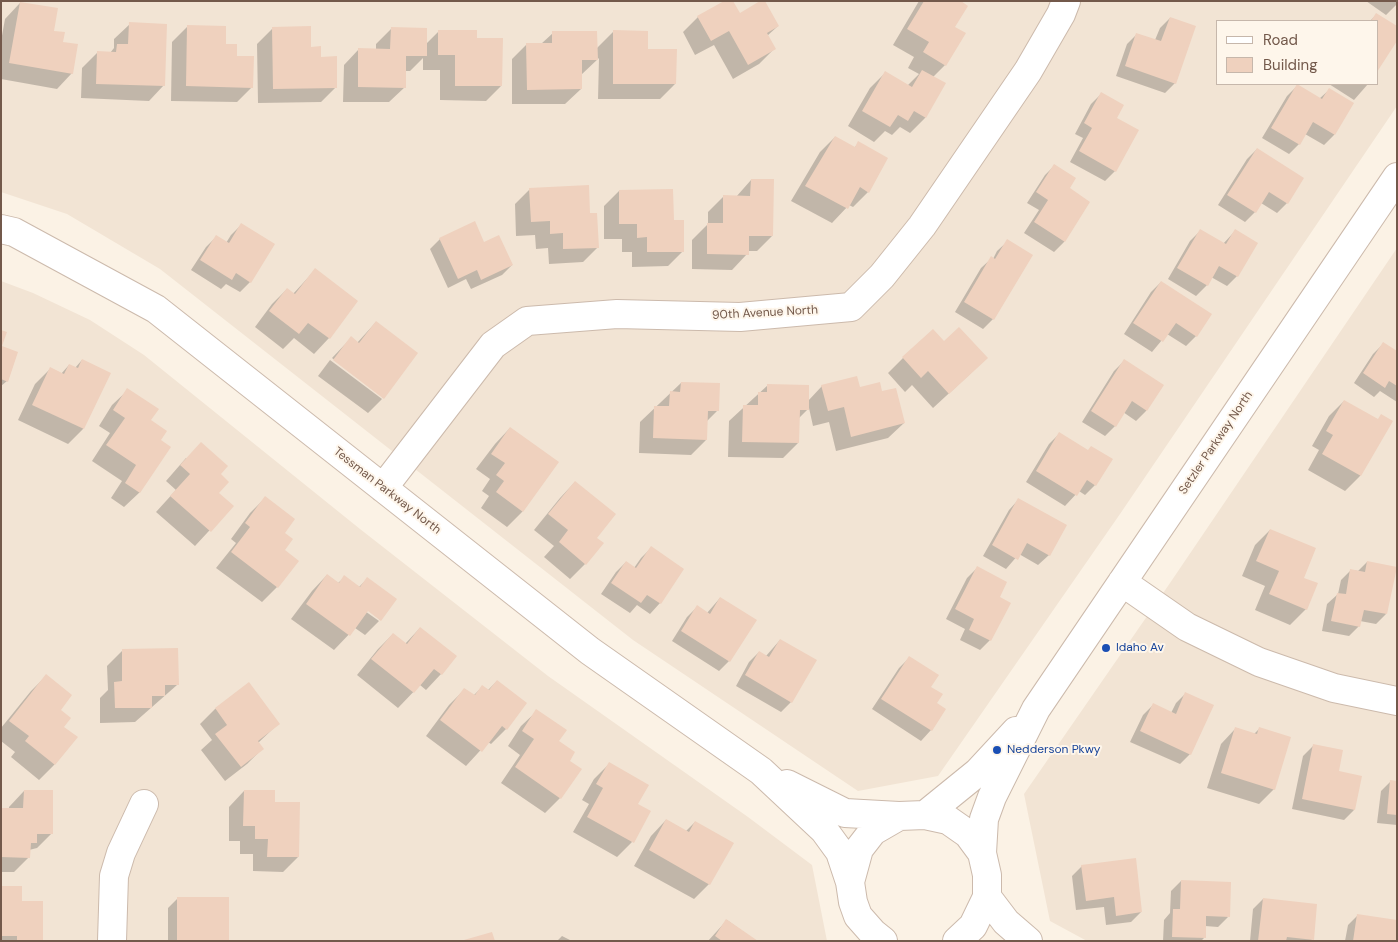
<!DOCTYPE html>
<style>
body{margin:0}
#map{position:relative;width:1398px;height:942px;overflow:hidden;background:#fbf2e5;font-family:"DM Sans",sans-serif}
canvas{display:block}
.frame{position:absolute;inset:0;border:2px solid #73594b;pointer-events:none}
.legend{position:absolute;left:1216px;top:20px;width:162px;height:65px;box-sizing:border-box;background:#fef6eb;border:1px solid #c6b7ab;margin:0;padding:6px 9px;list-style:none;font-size:15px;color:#73594b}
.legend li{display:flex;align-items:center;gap:10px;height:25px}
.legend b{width:25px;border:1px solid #c6b7ab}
</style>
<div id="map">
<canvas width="1398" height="942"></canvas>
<div class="frame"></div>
<ul class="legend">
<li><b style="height:6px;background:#fff"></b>Road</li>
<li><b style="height:14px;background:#efd1be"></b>Building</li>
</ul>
</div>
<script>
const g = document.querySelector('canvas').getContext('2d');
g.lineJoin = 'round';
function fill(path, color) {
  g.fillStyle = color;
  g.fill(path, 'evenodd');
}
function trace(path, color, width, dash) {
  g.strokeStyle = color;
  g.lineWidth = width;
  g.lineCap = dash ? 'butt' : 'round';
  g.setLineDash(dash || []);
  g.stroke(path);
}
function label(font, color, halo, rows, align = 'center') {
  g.font = font + ' "DM Sans",sans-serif';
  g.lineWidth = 4;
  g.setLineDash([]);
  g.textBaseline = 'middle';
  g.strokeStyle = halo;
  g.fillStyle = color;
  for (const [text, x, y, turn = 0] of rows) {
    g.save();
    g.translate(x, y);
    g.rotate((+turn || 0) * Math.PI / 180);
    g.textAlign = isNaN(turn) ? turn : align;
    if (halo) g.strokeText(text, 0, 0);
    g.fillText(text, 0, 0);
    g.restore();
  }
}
fill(new Path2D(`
 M1,1h1396v105l-277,408 -182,262 -80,15 -225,-151 -473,-371 -93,-55 -66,-22zM1217,21h160v63h-160z
 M1397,248v693h-310l-37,-20 -26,-127 146,-211z
 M1,281l32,12 57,27 54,35 216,174 188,147 200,141 64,48 15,76h-826z`), '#f2e4d4');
fill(new Path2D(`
 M919,1h39l-13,64 -12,12 11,7 -19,34 -15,15 -10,-6 -8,8 -7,-4 -11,11 -26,-16 22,-38 15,-15 22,13 12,-12 -11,-6 6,-11 -21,-12z
 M1366,1h31v3l-11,11z
 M20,3l33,29 19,41 -15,16 -56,-10v-38l4,-22z
 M739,14l39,12 -11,10 7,13 -15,15 -26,15 -19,-34 -19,10 -12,-23 15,-15z
 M1376,15l21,23 -20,32v-49h-7z
 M1170,18l5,65 -10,10 -49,-17 11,-32 10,-10 18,6 5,-12z
 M130,24l34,61 -15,16 -68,-3 1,-30 16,-16 12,1 4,-5v-9z
 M188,26l36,19 11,12 17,30 -15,15 -66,-1 1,-59z
 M272,29l48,29 16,29 -15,15 -63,1 -1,-59z
 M391,29l35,15 13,-13 36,8 26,47 -15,15 -46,-1v-30h-17v-12l-13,13h-5v16l-16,15h-46l1,-37 15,-16 17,1v-6z
 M614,31l33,20 28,33 -15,15h-62l1,-41 -18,17v14l-16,15h-53v-45l15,-15h14l12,-11 43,16z
 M1329,84h39l-14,16z
 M1297,86l22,13 10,-9 23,13 -18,32 -10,10 -19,-11 -6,10 -10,10 -27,-16 25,-42z
 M1101,94l14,24v53l-10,10 -35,-19 13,-24 -8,-4 16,-30z
 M835,137l19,11 5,-5 9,49 -15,15 -4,-2 -17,18 -41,-22 29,-49z
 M1257,149l30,54 -10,10 -16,-10 -6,9 -10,10 -27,-17 29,-46z
 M1055,165l13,23 21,14 -25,40 -10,10 -30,-19 15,-23 -12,-7 18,-28z
 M751,180l21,56 -15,15h-10v3l-15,16 -40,-1v-29l16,-16v-12l16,-16 12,1z
 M530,189l59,26 9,32 -15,15 -34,2 -1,-16 -12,1 -1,-14 -19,1 -1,-32z
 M619,191l53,30 11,30 -15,15 -36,1v-15h-10v-13h-18v-33z
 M241,225l9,57 -10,10 -14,-8 -5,5 -30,-19 15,-23 10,-10 10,6 5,-8z
 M1200,231l23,13 12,-13 2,45 -10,10 -16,-9 -4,8 -11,11 -28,-17 22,-38z
 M440,239l44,5 28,21 -10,10 -31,14 -5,-10 -18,9 -18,-39z
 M1008,241l-15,78 -10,10 -28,-17 26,-44 11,-10 1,1 4,-8z
 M315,270l42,31 -28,37 -15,16 -20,-16 -11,11 -28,-22 17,-23 15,-15 6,5z
 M1161,282l35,54 -10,10 -19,-12 -15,18 -28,-18 27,-42z
 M376,322l40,31 -34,45v-2l-50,-38 19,-20 6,5z
 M944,343l27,30 -38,35 -21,-23 -7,7 -17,-19 15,-15z
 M1383,344l12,8 2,-3v53l-17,-11 -6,6 -20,-14 19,-29z
 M1,347l6,34 -6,5z
 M82,360l27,13 -26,56 -15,15 -50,-24 17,-36 15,-15 11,5 8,-9 6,3z
 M330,360l52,39 -14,14 -50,-37z
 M1124,361l38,24 -16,26 -10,10 -13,-9 -8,14 -10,10 -23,-14 32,-51z
 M681,383l36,28 -10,10 -1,19 -15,15 -52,-2 1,-31z
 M768,385l40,16 14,-15 37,2 22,5 23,30 -16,15 -52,13 -7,-29 -16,4 -4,-18 -10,10 -1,25 -15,15 -55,-1 1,-36z
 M128,390l21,31 10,20 -19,51 -16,15 -13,-9 11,-17 -30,-20 18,-28 -11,-7 13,-21z
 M1344,401l33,19 14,1 -31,55 -15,15 -37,-21 11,-20 -7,-4 17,-30z
 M510,428l47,35 -35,49 -15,15 -26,-19 8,-12 -7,-5 8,-12 -14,-10 19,-25z
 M1059,434l36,51 -10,10 -6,-4 -14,15 -39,-24 23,-38z
 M186,458l33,16 -2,19 15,13 -37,40 -39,-34 20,-22 -10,-9z
 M575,482l10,82 -15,15 -26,-22 10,-11 -20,-16 26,-32z
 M265,498l18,35v18l-6,36 -15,15 -46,-34 20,-25 -5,-4 19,-26z
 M1019,499l30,56 -11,10 -19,-11 -13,15 -23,-13 26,-46z
 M1270,530l32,48 4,31 -16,16 -35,-15 10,-24 -23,-10 13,-31z
 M651,548l32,21 -23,34 -10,11 -13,-9 -7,8 -29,-19 15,-22 10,-10 8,6 7,-10z
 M1367,562l19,52 -10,10 -16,-3 -1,5 -10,10 -27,-5 5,-27 11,-10 3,-14 10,-10 7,1z
 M977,568l21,30 -8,42 -10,10 -20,-10 5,-11 -19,-10 21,-41z
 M327,575l11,8 7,-6 14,10 8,-8 28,20 -16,21v-2l-15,-11 -2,2 17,12 -14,14 -10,-7 -21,22 -43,-31 21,-28z
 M720,598l9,63 -10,10 -47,-30 15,-24 10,-10 10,6z
 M420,628l21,46 -15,16 -6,-5 -22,23 -41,-33 21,-26 15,-15 12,10z
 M780,640l11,62 -10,10 -45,-26 13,-24 10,-10 7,4z
 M123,650l54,35 -42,37 -35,1v-25l8,-8 -1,-24z
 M909,658l20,29 6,17 9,5 -13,21 -10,11 -49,-32 27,-41z
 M46,676l13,34 4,17 13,11 -22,27 -15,15 -28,-23 4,-5 -14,-11v-13l30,-37z
 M497,681l9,48 -15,15 -3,-2 -22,24 -40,-30 23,-31 16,-16 8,7 9,-9 5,4z
 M248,684l30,40 -20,19 4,6 -15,15 -22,17 -24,-31 11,-10 -12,-16 15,-15z
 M1186,693l4,61 -10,10 -50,-22 13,-27 10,-10 18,8 5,-10z
 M537,711l20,30 11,20 -8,37 -15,15 -44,-30 19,-28 -12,-9 13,-20z
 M1236,728l18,6 5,-5 15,60 -15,15 -52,-16 14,-44z
 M1314,745l23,27 17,38 -10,10 -52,-11 11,-53z
 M609,764l23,78 -15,15 -44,-25 16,-28 -7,-4 12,-21z
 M1391,781l6,1v43l-20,-2 4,-32z
 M24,791l28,42 -15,15 -8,2v7l-15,15h-13v-63h8v-2z
 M244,791l30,12 24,54 -15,15 -30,-1v-17h-13v-13h-11v-34z
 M666,820l20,11 9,-9 14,62 -15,15 -60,-33 17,-30z
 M1082,866l59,46 -10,10 -25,3 -2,-18 -28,3 -4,-34z
 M1181,881l47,36 -10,10 -13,-1 -1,12 -3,3h-38l1,-21 6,-7 1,-22z
 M1,887l41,54h-41z
 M178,898l49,43h-59v-33z
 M1263,899l49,40 -1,2h-61l3,-32z
 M1358,915l39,26h-52l3,-16z
 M727,920l29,21h-48z
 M562,936l10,5h-15z`), '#0003');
fill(new Path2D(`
 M724,1h9l7,12 20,-12h5l14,25 -12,7 9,16 -28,16 -19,-34 -18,10 -14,-25z
 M924,1h37l7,5 -13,21 11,6 -20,33 -23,-14 6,-10 -22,-13z
 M20,2l38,6 -4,23 11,1 -2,10 15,2 -5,30 -64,-11z
 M1376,13l21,13v15l-20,31v-51h-6z
 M1170,17l26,9 -20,58 -51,-18 11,-33 25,8z
 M129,22l38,2 -2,62 -69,-2 1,-33 19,1 1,-8h11z
 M187,25l39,1v18h11v12h17l-1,32 -67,-2z
 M311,26v21l10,-1v11l16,-1v32l-64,1 -1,-62z
 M391,27l36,1v28h-21v32l-48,-1v-39l32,1z
 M438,30h39v8h26l-1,48h-47v-31h-17z
 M613,30l35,1v18h29l-1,35h-63z
 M552,31h45l1,29h-16v29l-55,1 -1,-47h26z
 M922,70l24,13 -20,35 -12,-7 -6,10 -10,-6 -8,12 -28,-16 23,-40 27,16z
 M1297,84l25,15 7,-11 25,15 -19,32 -22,-13 -13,23 -29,-17z
 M1101,92l23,13 -7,13 22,12 -23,42 -37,-21 13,-23 -8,-5z
 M835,136l20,11 3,-6 30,17 -19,35 -9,-6 -12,22 -43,-23z
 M1257,148l47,30 -16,26 -19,-12 -13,21 -29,-18z
 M1054,164l22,14 -6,10 20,14 -25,40 -31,-20 14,-22 -12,-8z
 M751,179h23l-1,57h-24v19l-42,-1v-31h16v-28l27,1z
 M589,185l1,28h7l2,35 -36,1v-16l-13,1v-13l-19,1 -2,-34z
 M673,189l1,31h10v32h-37v-15l-10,1v-14h-18v-34z
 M475,221l9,21 15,-7 14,30 -32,15 -4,-10 -19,9 -19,-41z
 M241,223l34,21 -24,39 -15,-10 -4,7 -32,-20 16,-25 13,8z
 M1200,229l26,15 9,-15 23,14 -20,34 -19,-11 -11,20 -31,-18z
 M1007,239l26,16 -39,65 -30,-18 27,-46 4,3z
 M315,268l43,33 -28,38 -22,-16 -9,11 -30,-23 18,-23 8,6z
 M1161,281l51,33 -15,23 -21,-14 -13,19 -30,-19z
 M376,321l42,32 -34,46 -51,-39 18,-24 8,7z
 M959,327l29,31 -39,36 -21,-23 -7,7 -19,-21 31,-28 11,12z
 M1,330l6,2 -5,14 16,6 -10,30 -7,-3z
 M1383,342l14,9v35l-8,-5 -4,7 -22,-15z
 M82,359l29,14 -27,56 -52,-24 18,-38 14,7 5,-10 9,4z
 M1124,359l40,26 -17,26 -15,-10 -16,26 -25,-16z
 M857,376l3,11 20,-5 2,9 14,-3 9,35 -54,14 -7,-30 -16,4 -7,-26z
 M681,382l39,1 -1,28h-11l-1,29 -54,-2 1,-32h15l1,-15 10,1z
 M767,384l42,1v25h-9l-1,33 -57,-1 1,-37h15v-13h9z
 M127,388l32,21 -8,11 16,11 -6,9 10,7 -31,46 -15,-10 11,-18 -30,-20 19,-27 -12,-8z
 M1344,400l34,19 3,-5 12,7 -32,55 -39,-22 11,-19 -7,-4z
 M510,427l49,35 -36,50 -27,-20 8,-11 -8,-6 9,-12 -14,-9z
 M1059,432l29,18 3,-4 22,13 -17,27 -9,-6 -10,16 -41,-25z
 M201,442l27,24 -7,8 8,8 -10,11 15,13 -23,26 -41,-36 20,-22 -10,-9z
 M575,481l41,33 -19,24 7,5 -18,22 -27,-23 9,-12 -20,-16z
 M265,496l30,23 -10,14 8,6 -8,11 14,11 -21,27 -47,-36 19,-25 -5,-4z
 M1018,498l49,27 -17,31 -23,-13 -9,17 -26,-15z
 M1270,529l46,19 -12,30 14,5 -11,27 -38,-16 10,-23 -23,-10z
 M651,546l33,23 -23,35 -14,-9 -6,8 -30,-20 15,-22 10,7z
 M1367,561l30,6 -10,47 -23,-4 -4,17 -29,-6 6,-28 9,1 4,-25 15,3z
 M977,566l30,16 -7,15 11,6 -20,38 -22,-11 5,-11 -19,-10z
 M327,574l12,9 5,-8 16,12 7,-10 30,22 -16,22 -13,-10 -18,25 -44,-32z
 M720,597l37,23 -27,42 -49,-31 16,-26 13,9z
 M420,627l37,29 -15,19 -8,-6 -20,24 -43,-34 22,-26 14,11z
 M780,639l37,21 -25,43 -47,-28 14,-24 10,6z
 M178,648l1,37h-14v11h-13v12h-37l-1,-26 8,-1v-32z
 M909,656l30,19 -8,12 12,7 -6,9 9,6 -14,22 -51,-32z
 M46,674l26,21 -11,15 10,8 -7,9 14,10 -23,28 -30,-24 4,-5 -20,-15z
 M497,680l30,23 -20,27 -5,-4 -20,26 -42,-32 24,-32 11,7 7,-10 7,5z
 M249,682l31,42 -22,17 6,8 -23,18 -26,-33 12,-9 -12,-17z
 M1185,692l29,13 -23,50 -51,-24 13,-28 23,11z
 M536,709l31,21 -8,11 16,11 -5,9 12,8 -21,30 -46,-32 19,-28 -12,-8z
 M1235,727l22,7 2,-7 32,10 -16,53 -54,-17z
 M1313,744l30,6 -4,21 23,5 -7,34 -53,-11z
 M609,762l40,23 -11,19 13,7 -17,32 -47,-26 16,-29 -7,-4z
 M1390,780l7,1v34l-10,-1z
 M24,790h29v44h-16v9h-6l-1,15 -29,-1v-49h22z
 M244,790h31v12h25l-1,55h-32l1,-18h-13v-13h-12z
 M666,819l23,13 6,-11 39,22 -24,42 -61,-35z
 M1136,858l6,54 -26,4 -2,-19 -28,4 -5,-36z
 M1181,880l50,2 -1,35 -24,-1v22l-34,-1 1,-28h7z
 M1,886h21v15h21v40h-26v-5h-16z
 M177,897h52v44h-52z
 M1263,898l54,6 -3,36 -27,-3 -1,4h-28z
 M1357,914l40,6v21h-44z
 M726,919l32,22h-36l-7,-5z
 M492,932l3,9h-31v-1z`), '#efd1be');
const minor = new Path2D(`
 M1,229l13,3 142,77 434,342 171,120 63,59 16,22 10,30
 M383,488l110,-143 34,-24 90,-7 123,3 111,-10 31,-31 40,-50 106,-155 33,-57 5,-13
 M1122,582l65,45 72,35 75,26 63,13
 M787,784l58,29 54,3
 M925,815l53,-43 38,-41
 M982,853l2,-34 8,-22 44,-88 361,-532
 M987,897l19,25 22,19
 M112,941l2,-65 7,-23 23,-49
 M883,941l-10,-8 -15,-17 -5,-14 -3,-20 9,-33 14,-18 26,-15 26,-1 23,5 20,14 14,19 5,22v22l-14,29 -16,15`);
trace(minor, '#ccbaac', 30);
trace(minor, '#fff', 28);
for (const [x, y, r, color] of [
 [1106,648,5,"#1a4fb4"],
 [997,750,5,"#1a4fb4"]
]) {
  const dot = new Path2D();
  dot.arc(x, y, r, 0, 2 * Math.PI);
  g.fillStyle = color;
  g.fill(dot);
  trace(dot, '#fef6eb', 2);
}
label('12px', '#73594b', '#fef6eb', [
 ["90th Avenue North",765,313,-3],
 ["Setzler Parkway North",1216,443,-56],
 ["Tessman Parkway North",387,491,38]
]);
label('12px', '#164399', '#fef6eb', [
 ["Idaho Av",1116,648],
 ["Nedderson Pkwy",1007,750]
], 'left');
</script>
